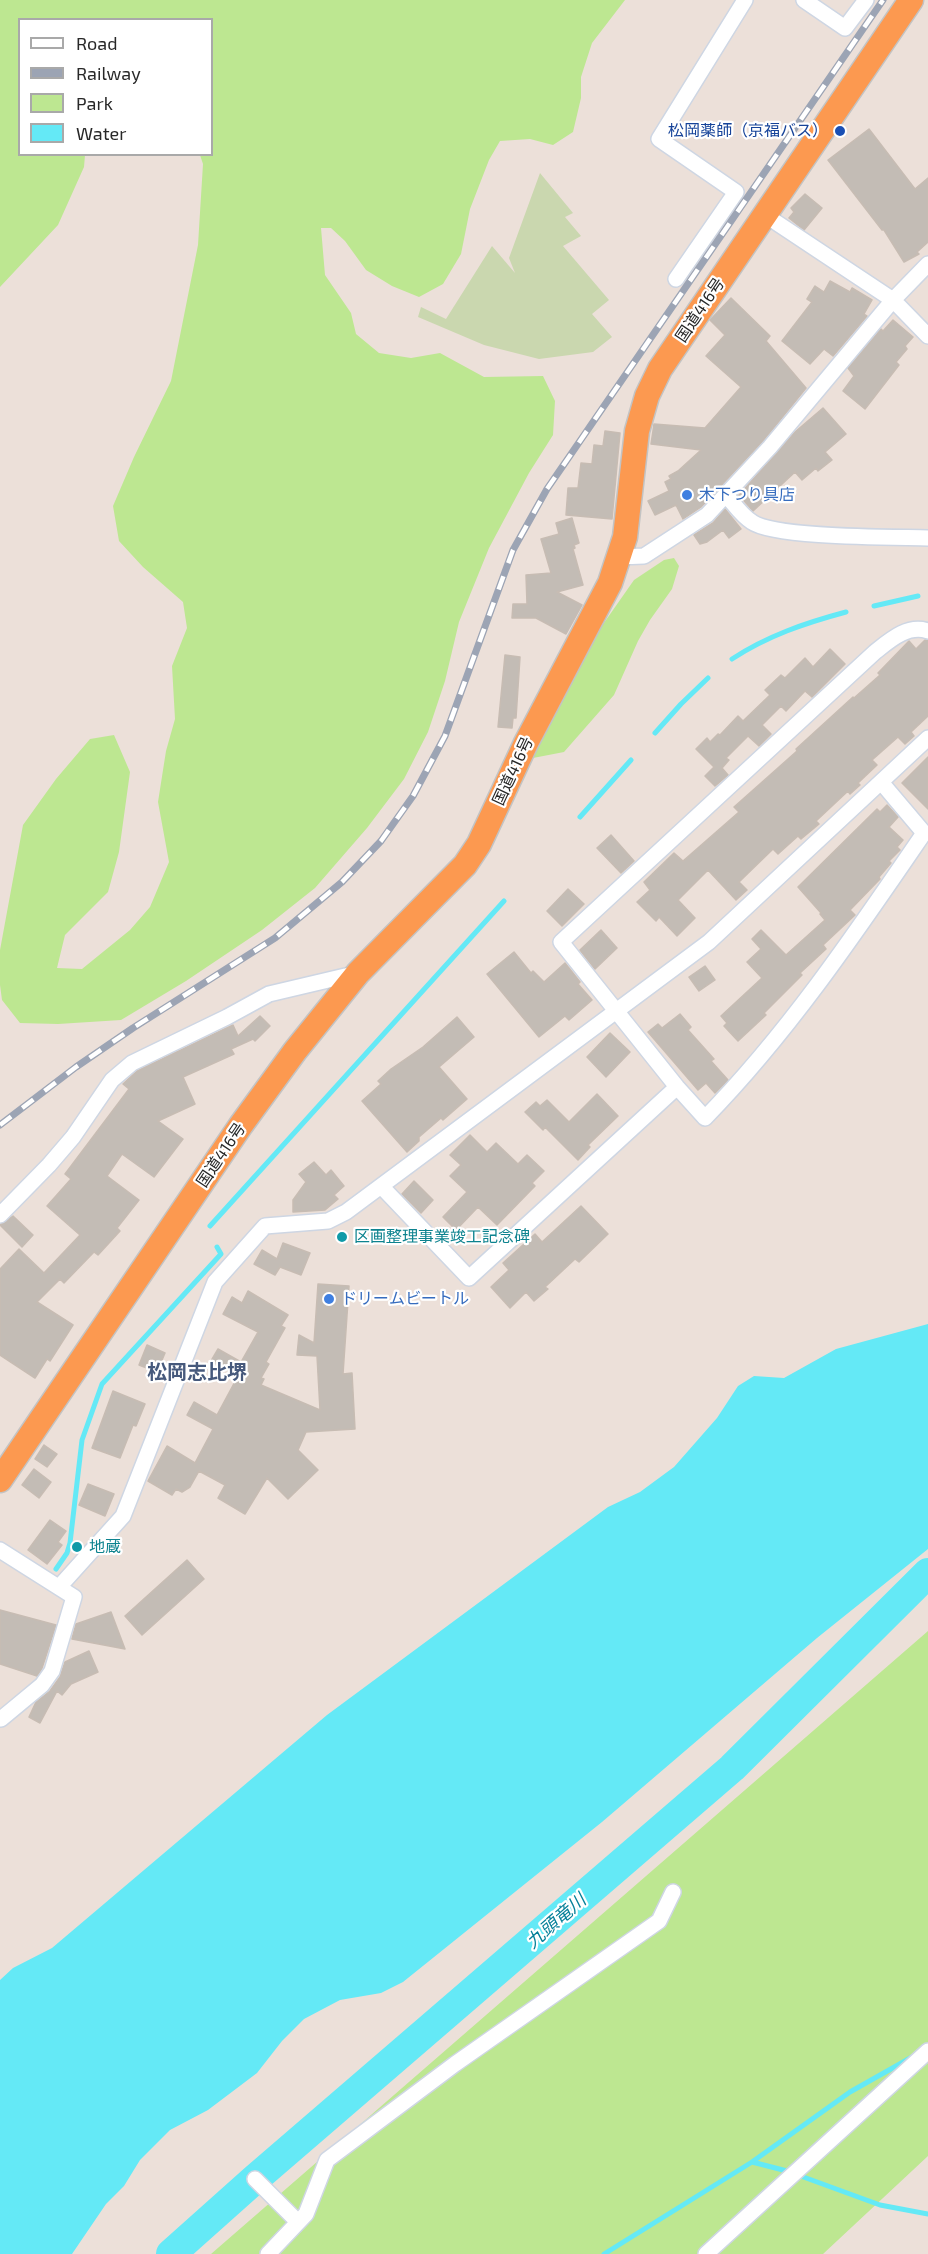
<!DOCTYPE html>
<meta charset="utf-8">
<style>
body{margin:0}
#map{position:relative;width:928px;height:2254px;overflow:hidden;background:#ece0d9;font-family:"Exo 2",sans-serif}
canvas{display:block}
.legend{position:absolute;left:18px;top:18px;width:195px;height:138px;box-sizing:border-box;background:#fff;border:2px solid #a9a9a9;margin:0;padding:8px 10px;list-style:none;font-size:18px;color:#282828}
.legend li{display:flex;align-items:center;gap:12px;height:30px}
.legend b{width:30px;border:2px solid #a9a9a9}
</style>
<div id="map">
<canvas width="928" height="2254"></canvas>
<ul class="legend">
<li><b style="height:8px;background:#fff"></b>Road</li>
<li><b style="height:8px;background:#9ca4b4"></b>Railway</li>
<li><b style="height:16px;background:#bde791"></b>Park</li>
<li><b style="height:16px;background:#64e9f6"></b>Water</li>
</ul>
</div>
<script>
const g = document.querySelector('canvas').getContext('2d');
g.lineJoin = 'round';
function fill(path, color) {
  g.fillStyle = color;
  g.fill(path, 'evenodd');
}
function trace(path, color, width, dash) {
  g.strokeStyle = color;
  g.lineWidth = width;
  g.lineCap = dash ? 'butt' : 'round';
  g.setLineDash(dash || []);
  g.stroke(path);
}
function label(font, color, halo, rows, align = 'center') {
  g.font = font + ' "Exo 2","Noto Sans JP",sans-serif';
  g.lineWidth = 4.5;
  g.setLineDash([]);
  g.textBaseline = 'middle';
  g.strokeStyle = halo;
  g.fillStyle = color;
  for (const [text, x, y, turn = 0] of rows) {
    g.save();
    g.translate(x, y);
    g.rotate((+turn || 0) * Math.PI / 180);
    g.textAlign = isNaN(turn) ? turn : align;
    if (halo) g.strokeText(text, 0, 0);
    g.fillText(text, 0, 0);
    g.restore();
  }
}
fill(new Path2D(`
 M0,0h625l-33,43 -11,34v21l-8,34 -20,13 -23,-6 -30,2 -11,19 -19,49 -9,45 -18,30 -24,13 -27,-11 -26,-16 -21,-29 -14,-13h-10l4,47 26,38 5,21 23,19 32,5 29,-5 44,24 59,-1 12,25 -2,34 -24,38 -40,75 -30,74 -14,59 -17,51 -24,47 -37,49 -52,60 -53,42 -76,51 -65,39 -63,4 -38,-1 -18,-23 -2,-15v-35l23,-125 33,-46 34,-40 24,-4 16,37 -11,80 -11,40 -43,43 -8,33 25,1 48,-39 20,-23 19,-45 -11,-60 8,-51 9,-32 -3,-53 15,-38 -4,-26 -40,-35 -24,-26 -6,-35 21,-49 37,-76 27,-136 5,-81 -3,-9 12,-1v-134h-192v134l65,1 -1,12 -26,58 -58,62z
 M674,558l5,8 -7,23 -22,31 -12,21 -24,54 -50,57 -31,6 -7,-8 66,-110 42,-60 30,-20z
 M928,1631v525l-105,98h-612z`), '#bde791');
fill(new Path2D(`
 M540,173l33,40 -8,4 16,19 -18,10 46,54 -17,14 20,23 -19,15 -54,7 -55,-14 -66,-28 3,-10 25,12 46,-73 23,27 -6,-15z`), '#cad7af');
fill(new Path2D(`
 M928,1324v225l-111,89 -215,184 -199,160 -22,11 -41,7 -36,19 -22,22 -25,32 -49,37 -38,20 -30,30 -16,26 -18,18 -34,50h-72v-274l13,-12 39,-20 275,-233 281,-208 32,-15 34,-25 43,-49 21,-32 16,-10 30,2 52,-29z`), '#64e9f6');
trace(new Path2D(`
 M874,606l44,-10
 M732,659c35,-23 73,-36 114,-47
 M655,733l26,-29 27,-26
 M580,817l51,-57
 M210,1226l294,-325
 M56,1569l11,-16 3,-10 12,-103 20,-56 119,-130 -4,-7
 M752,2162l35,9 93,34 48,9
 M604,2254l148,-92 98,-70 62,-35`), '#64e9f6', 5);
trace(new Path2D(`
 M171,2254l84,-75 477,-411 196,-195`), '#64e9f6', 30);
const building = new Path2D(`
 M869,129l46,60 13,-11v64l-11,10 2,2 -15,8 -20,-32h-2l-54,-70z
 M805,194l17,14 -18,22 -15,-12 5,-6 -3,-4z
 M830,281l20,11 2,-4 20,12 -8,14 3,2 -34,40 -9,-7 -14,15 -28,-23 30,-39 -5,-3 8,-13 9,6z
 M731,298l39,38 -4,5 40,47 -43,53 -62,66 -18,12 -7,-14 -21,10 -7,-14 21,-10 -4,-9 6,-3 -2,-3 9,-5 23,-21 -50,-6 3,-20 51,4 36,-41 -35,-31 19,-21 -15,-15z
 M893,320l20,17 -8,9 2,3 -11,13 3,3 -34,44 -22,-18 11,-15 -6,-8 33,-39 2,2z
 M823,408l23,26 -21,18 7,8 -14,11 -2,-3 -14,12 -7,-8 -42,39 -14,-16 56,-63z
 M605,431l15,2 -8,86 -46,-4 2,-27h10l3,-25 11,1 2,-19 9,1z
 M725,509l16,20 -12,9 -6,-8 -16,12 -7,2 -6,-9 19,-12z
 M572,518l7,25 -5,2 1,3 -2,1 10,36 -26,7 25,13 -16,29 -30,-16h-24l1,-14h14l-1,-29 25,-2 -10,-34 18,-5 -3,-11z
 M925,640h3v76l-17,16 3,4 -9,8 -7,-7 -26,23 5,5 -19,18 2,2 -10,9 -2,-3 -32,30 3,3 -18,15 -3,-3 -20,18 -5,-5 -34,33 8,8 -11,10 -28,-30 -30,30 17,18 -18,18 -18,-19 -3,4 -19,-19 13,-12 -6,-8 30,-29 9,8 56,-49 -5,-5 63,-56 -1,-2 57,-52 1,1 26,-23 -2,-2 31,-32 7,8z
 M830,649l15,15 -33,33 -7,-6 -19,20 -5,-5 -19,19 9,9 -12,12 -11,-10 -22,22 3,2 -7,8 6,7 -13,11 -10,-10 9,-9 -18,-18 11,-11 3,4 8,-8 2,1 18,-19 5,5 27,-26 -5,-5 16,-15 4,3 20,-20 8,9z
 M505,655l15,2 -4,61h-3l-1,10 -14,-1z
 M928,757v52l-26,-26z
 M887,805l11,12 -9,10 14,13 -6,7 3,3 -11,11 2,2 -12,14 1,2 -30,31 5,5 -32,30 3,4 -26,24 2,2 -38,38 2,2 -28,26 -14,-15 3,-3 -6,-7 41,-38 -15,-16 14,-13 -9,-10 9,-9 25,25 39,-35 -5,-6 1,-1 -23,-26 79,-78 3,3z
 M611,835l23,26 -13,12 -24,-25z
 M568,889l16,15 -22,22 -15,-15z
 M601,930l16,18 -22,21 -15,-19z
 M514,952l17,21 2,-2 11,11 21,-19 15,19 -2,2 14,16 -23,20 -4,-4 -26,21 -52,-63z
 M705,966l10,14 -16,11 -10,-14z
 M680,1014l11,13 -3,3 26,29 -3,2 17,19 -13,13 -9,-10 -8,7 -50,-58 10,-8 4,4z
 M260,1016l10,10 -15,15 -2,-2 -22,10 3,5 -51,23 12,27 -37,17 25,18 -29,38 -32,-23 -15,22 32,24 -22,28 3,3 -22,24 -4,-3 -30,31 -4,-4 -23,23 36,23 -23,36 -3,-2 -12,19 -35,-23v-86l19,-20 25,24 36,-38 -33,-29 24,-27 -6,-5 64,-85 -6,-5 14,-13 96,-46 5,11z
 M457,1017l17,20 -35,30 28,32 -24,21 -2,-2 -22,19v4l-12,11 -45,-51 19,-17 -3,-3 13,-12 32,-22z
 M610,1033l20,19 -24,25 -19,-20z
 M597,1094l21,22 -30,29 2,2 -12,13 -33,-33 -2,3 -18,-18 11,-10 4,4 7,-6 22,22z
 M470,1135l17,17 9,-9 22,21 9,-9 17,16 -12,12 3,3 -38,39 -19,-18 -22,23 -13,-13 24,-25 -17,-16 11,-11 -11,-10z
 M314,1162l12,13 5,-5 13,16 -10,9 4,4 -13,11 -32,2v-12l13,-18 -7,-8z
 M414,1181l19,19 -12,13 -19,-19z
 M581,1206l27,28 -29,28 -4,-3 -30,28 3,2 -14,12 -8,-9 -16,16 -19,-21 18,-17 -6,-7 32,-29 7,8z
 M13,1216l20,19 -11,12 -22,-22z
 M283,1243l27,10 -9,22 -21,-8 -5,8 -21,-11 8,-14 15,9z
 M318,1284l31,2 -6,88 9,-1 3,56 -49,3 -8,18 20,20 -30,29 -21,-21 -22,36 -27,-16 7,-13 -26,-14 -9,16 -8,5 -6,-3 -4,6 -24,-14 19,-35 28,17 18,-34 -26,-14 7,-13 23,13 21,-39 -27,-15 7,-12 23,13 17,-30 -35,-18 9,-17 10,6 6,-12 40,24 -7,11 4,2 -19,34 3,2 -8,14 3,1 -3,6 59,25 -3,-54 -20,-1 2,-20 15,8z
 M147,1345l18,8 -8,19 -18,-7z
 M113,1391l32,13 -9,22 -3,-1 -13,33 -28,-10z
 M44,1445l13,9 -10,13 -12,-8z
 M34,1469l17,13 -12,16 -17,-13z
 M88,1484l26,10 -9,22 -26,-11z
 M50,1520l16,11 -8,11 4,3 -15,19 -19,-14z
 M187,1560l17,19 -62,56 -17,-19z
 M0,1610l56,15 -14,43 -5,8 -37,-12z
 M111,1612l14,37 -53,-10 4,-15z
 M89,1651l9,21 -27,12 -9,11 -5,-4 -17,32 -11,-6 7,-15 14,-11 10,-14 5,-15z`);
fill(building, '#c3bcb5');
trace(building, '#c7bcb3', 1.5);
const minor = new Path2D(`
 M804,0l41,28 21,-28
 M765,215l128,85 35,36
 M676,279l60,-87 -77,-53 86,-139
 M726,495c8,9 16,21 26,27 22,16 143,15 176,16
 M619,557l25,-1 63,-41 63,-68 123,-147 35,-36
 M881,782l43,51c-67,98 -135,199 -219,285l-28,-31 -116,-145 314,-290c15,-12 33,-28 53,-21
 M381,1186l88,92 208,-191
 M0,1215l49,-50 24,-28 39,-57 20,-17 95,-46 42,-23 89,-21
 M0,1550l74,47 -22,74 -10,14 -41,34
 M60,1586l63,-70 92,-234 50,-56 63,-5 18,-9 363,-270 219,-204
 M255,2179l43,43
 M268,2254l38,-40 21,-54 128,-96 204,-143 14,-29
 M706,2254l222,-203`);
const trunk = new Path2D(`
 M0,1480l241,-355 54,-74 63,-78 107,-108 14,-21 47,-101 84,-160 15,-46 12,-106 10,-35 13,-27 251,-369`);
trace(minor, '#ced6e3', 18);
trace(trunk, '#c3c3c3', 27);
trace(minor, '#fff', 15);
trace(trunk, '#fc9950', 24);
const rail = new Path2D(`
 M0,1125l76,-58 57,-39 142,-90 67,-56 39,-41 32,-45 32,-60 68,-186 34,-61 336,-489`);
trace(rail, '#9ca4b4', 7);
trace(rail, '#fff', 4.5, [14]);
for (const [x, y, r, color] of [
 [840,131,6,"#1a4fb4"],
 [687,495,6,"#3f7fe0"],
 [342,1237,6,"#0f9aa8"],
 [329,1299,6,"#3f7fe0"],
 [77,1547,6,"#0f9aa8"]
]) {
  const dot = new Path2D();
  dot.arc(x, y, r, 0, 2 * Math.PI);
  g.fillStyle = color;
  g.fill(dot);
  trace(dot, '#fff', 2);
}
label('16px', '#164399', '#fff', [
 ["松岡薬師（京福バス）",828,131]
], 'right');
label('16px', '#282828', '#fff', [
 ["国道416号",700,310,-56],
 ["国道416号",513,771,-65],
 ["国道416号",221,1155,-56]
]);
label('16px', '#366cbe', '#fff', [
 ["木下つり具店",699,495],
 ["ドリームビートル",341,1299]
], 'left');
label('16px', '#0d838f', '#fff', [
 ["区画整理事業竣工記念碑",354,1237],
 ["地蔵",89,1547]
], 'left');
label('italic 18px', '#058099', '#fff', [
 ["九頭竜川",556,1921,-41]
]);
label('bold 20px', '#46597c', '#fff', [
 ["松岡志比堺",197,1372]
]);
</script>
